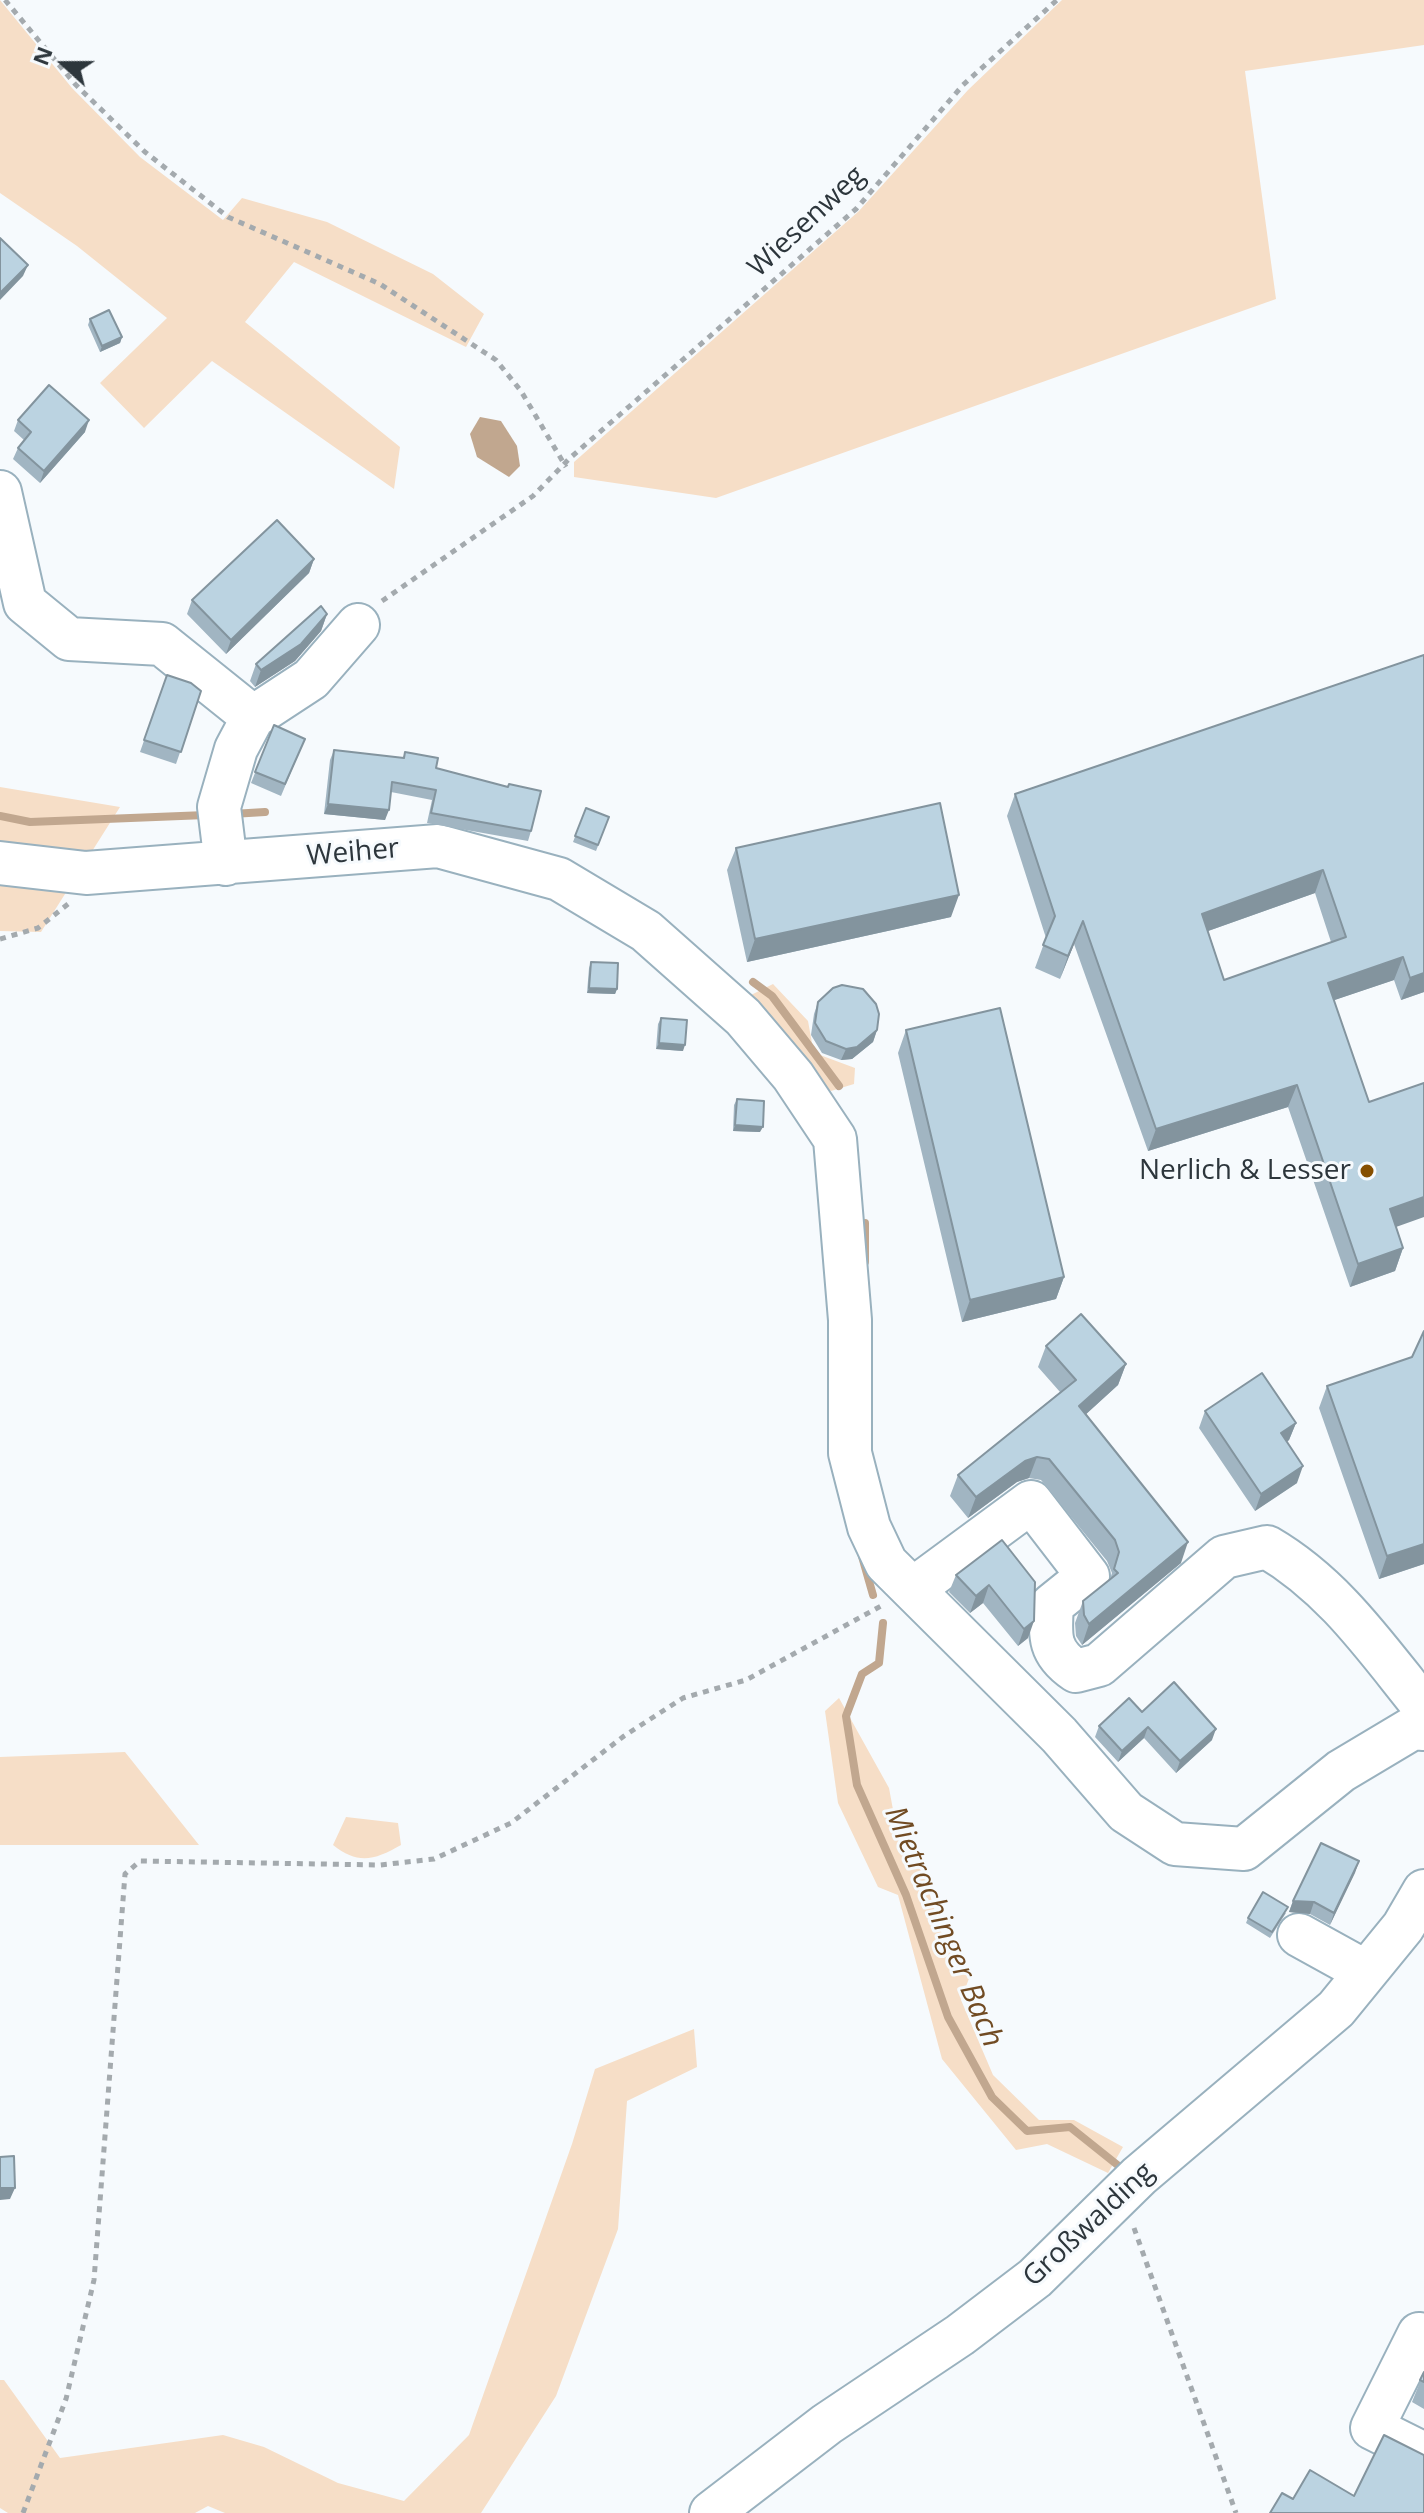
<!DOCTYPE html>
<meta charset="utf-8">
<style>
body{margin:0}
#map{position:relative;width:1424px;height:2513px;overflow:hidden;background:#f6fafd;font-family:"Open Sans",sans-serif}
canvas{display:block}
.north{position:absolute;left:24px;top:24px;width:80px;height:80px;-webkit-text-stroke:6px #f6fafd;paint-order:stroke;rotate:291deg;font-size:22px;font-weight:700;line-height:32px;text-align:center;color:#2d363c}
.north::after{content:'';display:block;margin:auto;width:28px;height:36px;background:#2d363c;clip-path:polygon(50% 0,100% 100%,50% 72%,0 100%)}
</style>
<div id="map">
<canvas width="1424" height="2513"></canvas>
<div class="north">N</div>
</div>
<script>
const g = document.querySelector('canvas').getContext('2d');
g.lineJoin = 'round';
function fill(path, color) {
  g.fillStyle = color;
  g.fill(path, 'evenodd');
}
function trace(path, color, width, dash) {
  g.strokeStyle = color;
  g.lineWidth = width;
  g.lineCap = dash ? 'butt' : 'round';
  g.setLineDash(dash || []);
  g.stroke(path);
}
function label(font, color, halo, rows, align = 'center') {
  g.font = font + ' "Open Sans",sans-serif';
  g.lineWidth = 6;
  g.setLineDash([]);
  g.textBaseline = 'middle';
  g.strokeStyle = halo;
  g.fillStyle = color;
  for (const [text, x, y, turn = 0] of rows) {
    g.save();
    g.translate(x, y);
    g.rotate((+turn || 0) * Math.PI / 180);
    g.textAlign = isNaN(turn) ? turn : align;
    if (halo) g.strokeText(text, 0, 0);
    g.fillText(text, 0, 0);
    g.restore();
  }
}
fill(new Path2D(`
 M0,0l72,88 68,69 83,63 19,-22 85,24 106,52 51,40 -18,33 -172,-85 -49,60 155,125 -6,42 -182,-128 -68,67 -44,-45 67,-65 -90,-72 -77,-53z
 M1062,0h362v45l-179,26 31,228 -560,199 -142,-21v-15l285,-251 109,-121z
 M0,787l120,20 -79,125 -41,-1z
 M773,984l35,37 4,22 8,12 35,13 -1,16 -23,7 -20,-12 -64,-82z
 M839,1698l50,90 12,65 22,19 22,72 26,29 -10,27 32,75 46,45h35l49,27 -15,26 -61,-29 -31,6 -74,-91 -44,-164 -20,-8 -40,-84 -13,-92z
 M125,1752l74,93h-199v-88z
 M346,1817l52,6 3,22c-26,15 -43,20 -68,0z
 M694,2029l3,38 -70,34 -9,128 -62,167 -75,117h-256l-17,-7 -13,7h-187l-8,-5v-128h4l56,78 163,-23 41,12 74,36 66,18 65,-66 103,-291 23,-75z`), '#f6dec7');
fill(new Path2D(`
 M480,417l21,4 16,25 3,20 -11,11 -32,-20 -7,-23z`), '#c1a78f');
trace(new Path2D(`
 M232,814l33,-2
 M0,816l30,6 176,-7
 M753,982l19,14 67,90
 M865,1223v39
 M861,1553l12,42
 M883,1623l-4,40 -17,11 -16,42 11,69 49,110 42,122 44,80 35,34 43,-4 55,44`), '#c1a78f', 8);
const minor = new Path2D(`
 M0,492l25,111 44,36 93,5 91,73
 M0,863l86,10 352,-27 121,33 87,52 97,86 50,59 42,63 15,181v133l19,74 17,36 173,172 67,77 49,32 69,5 97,-78 72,-43 11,1
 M226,864l-7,-57 17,-58 17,-32 58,-38 47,-54
 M913,1589l118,-87 57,74 -36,29c-2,31 -4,47 24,66l23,-6 125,-108 43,-10c67,39 109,101 157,160
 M1299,1935l67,37
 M1419,2334l-47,94 52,26
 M711,2513l116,-89 133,-89 75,-57 104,-102 197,-167 67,-82 21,-36`);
trace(minor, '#99b1be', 46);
trace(new Path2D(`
 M5,0l70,84 70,68 83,65 152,67 116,76 25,31 45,76
 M382,601l151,-105 37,-38 286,-249 107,-124 94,-85
 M0,939l38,-11 30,-24
 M1134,2228l102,285
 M23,2513l43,-114 28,-119 31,-406 15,-13 240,4 54,-6 77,-36 113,-87 59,-38 63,-18 135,-74`), '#a4aaae', 5, [6, 6]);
trace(minor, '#fff', 42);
fill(new Path2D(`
 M90,319l32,18 -2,6 -20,9 -12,-27z
 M18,420l67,12 -45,51 -27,-24 5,-11 6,-8 -10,-9z
 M314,559l-5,14 -83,81 -39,-40 5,-14z
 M327,614l-6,17 -26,30 -40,26 -5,-6 6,-17z
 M1424,655v337l-23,8 -7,-20 -60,20 62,227 7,21 -8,23 -45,16 -62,-180 -140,44 -74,-207 -14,35 -25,-11 11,-30 -39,-122 8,-22zM1315,893l16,49 -107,38 -16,-49z
 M167,675l34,16 -25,73 -36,-12z
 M274,725l31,14 -24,57 -30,-13z
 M334,750l69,8 2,-6 31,16 95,63 -3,10 -101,-18 5,-23 -41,-8 -6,28 -61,-6 6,-54z
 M586,808l23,9 -13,34 -23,-9z
 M736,848l215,69 -204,45 -20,-92z
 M591,962l26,27 -2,5 -28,-1 2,-25z
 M818,1002l59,28 -4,12 -21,17 -11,1 -19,-7 -11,-18 3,-21z
 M661,1018l22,33 -27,-2 2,-25z
 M906,1030l158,247 -8,22 -94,23 -64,-269z
 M737,1099l23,33 -27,-1 1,-26z
 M1046,1346l80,18 -8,21 -32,29 95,149 -99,82 -6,-9 -1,-13 8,-22 27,-22 2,-6 -5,-12 -66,-81 -12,-2 -12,4 -49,36 -18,-22 8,-21 102,-83 -22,-25z
 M1412,1357l12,207 -45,15 -60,-171 8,-22z
 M1205,1411l91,12 -7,17 -2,2 10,41 -42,28 -56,-83z
 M1002,1540l26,98 -10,8 -35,-43 -13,10 -21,-21 7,-17z
 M1142,1712l70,28 -36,33 -32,-35 -26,24 -23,-25 4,-11z
 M1359,1861l-29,64 -20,-11 -21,-2 4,-11z
 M1286,1913l-16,25 -24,-15 2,-5z
 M1424,2372v37l-12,-7z`), '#a1b5c2');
fill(new Path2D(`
 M28,265l-5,11 -23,24v-7z
 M122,337l-2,6 -20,9 2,-6z
 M89,420l-4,12 -45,51 4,-12z
 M314,559l-5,14 -83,81 5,-14z
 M327,614l-6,17 -26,30 -40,26 6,-17z
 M328,804l61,6 -4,10 -61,-6z
 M1323,870l-8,23 -121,43 8,-22z
 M959,895l-8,22 -204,45 8,-23z
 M1083,921l-9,23 -14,35 8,-23z
 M1403,957l-9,23 -74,25 8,-22z
 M1424,973v19l-23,8 9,-22z
 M589,988l28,1 -2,5 -28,-1z
 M877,1030l-4,12 -21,17 -11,1 5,-11z
 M659,1043l26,2 -2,6 -27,-2z
 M1297,1085l-9,22 -140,44 8,-22z
 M735,1125l28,2 -3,5 -27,-1z
 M1424,1197v20l-42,15 8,-23z
 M1403,1248l-8,23 -45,16 8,-23z
 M1064,1277l-8,22 -94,23 8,-22z
 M1126,1364l-8,21 -46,42 7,-21z
 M1296,1423l-7,17 -14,10 6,-17z
 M1037,1457l-8,21 -12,4 -49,36 8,-21 49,-36z
 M1303,1466l-6,17 -42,28 6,-17z
 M1188,1542l-7,21 -99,82 7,-21z
 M1424,1544v20l-45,15 8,-23z
 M989,1585l-6,18 -13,10 6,-17z
 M1034,1621l-6,17 -10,8 6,-17z
 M1148,1727l-4,11 -26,24 4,-11z
 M1216,1729l-4,11 -36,33 4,-12z
 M1359,1861l-4,12 -25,52 4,-12z
 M1293,1901l21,1 -4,12 -21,-2z
 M0,2188h15l-5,11 -10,1z`), '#83949e');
const building = new Path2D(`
 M0,238l28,27 -28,28z
 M109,310l13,27 -20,9 -12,-27z
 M49,385l40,35 -45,51 -26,-23 13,-16 -13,-12z
 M277,520l37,39 -83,81 -39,-40z
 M321,606l6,8 -26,30 -40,26 -5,-6z
 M1424,655v318l-14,5 -7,-21 -75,26 41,119 55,-19v114l-34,12 13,39 -45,16 -61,-179 -141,44 -73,-208 -15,35 -25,-11 12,-29 -40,-122zM1323,870l23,67 -122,43 -22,-66z
 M167,675l24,8 10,8 -20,61 -37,-12z
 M274,725l31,14 -20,45 -30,-12z
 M334,750l70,8 1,-6 33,6 -2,10 72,19 1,-3 32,7 -10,40 -100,-18 5,-23 -44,-8 -3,28 -61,-6z
 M940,803l19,92 -204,44 -19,-91z
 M586,808l23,9 -11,28 -23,-9z
 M591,962l27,1 -1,26 -28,-1z
 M842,985l21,4 13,15 3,10 -2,16 -20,17 -11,2 -20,-8 -11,-18 3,-21 15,-14z
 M1000,1008l64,269 -94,23 -64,-270z
 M661,1018l26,2 -2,25 -26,-2z
 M737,1099l27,2 -1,26 -28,-2z
 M1081,1314l45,50 -47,42 109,136 -99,82 -5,-9 -1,-14 35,-28 -4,-4 5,-17 -4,-12 -66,-81 -12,-2 -12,4 -49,36 -18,-22 118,-95 -30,-34z
 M1424,1331v213l-37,12 -60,-170 85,-29z
 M1262,1373l34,50 -15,10 22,33 -42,28 -56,-83z
 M1002,1540l33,42 -1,39 -10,8 -35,-44 -13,11 -20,-21z
 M1174,1682l42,47 -36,32 -32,-34 -26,24 -23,-25 30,-28 13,14z
 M1321,1843l38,18 -25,52 -20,-11 -21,-1z
 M1263,1892l25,15 -16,25 -24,-14z
 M14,2156l1,32h-15v-31z
 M1424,2372v10l-4,-2z
 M1384,2435l40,20v58h-154l12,-20 11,6 17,-29 44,26z`);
fill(building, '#bbd3e1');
trace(building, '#83949e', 2);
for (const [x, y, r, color] of [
 [1367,1171,8,"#864f00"]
]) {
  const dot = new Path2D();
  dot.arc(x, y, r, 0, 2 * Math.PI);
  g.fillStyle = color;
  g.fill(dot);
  trace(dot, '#f6fafd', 3);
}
label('28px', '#2d363c', '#f6fafd', [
 ["Wiesenweg",807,222,-43],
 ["Weiher",353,853,-5],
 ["Großwalding",1089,2225,-43]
]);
label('28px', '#2d363c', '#f6fafd', [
 ["Nerlich & Lesser",1351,1171]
], 'right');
label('italic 30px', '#714b23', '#f6fafd', [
 ["Mietrachinger Bach",943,1927,67]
]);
</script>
